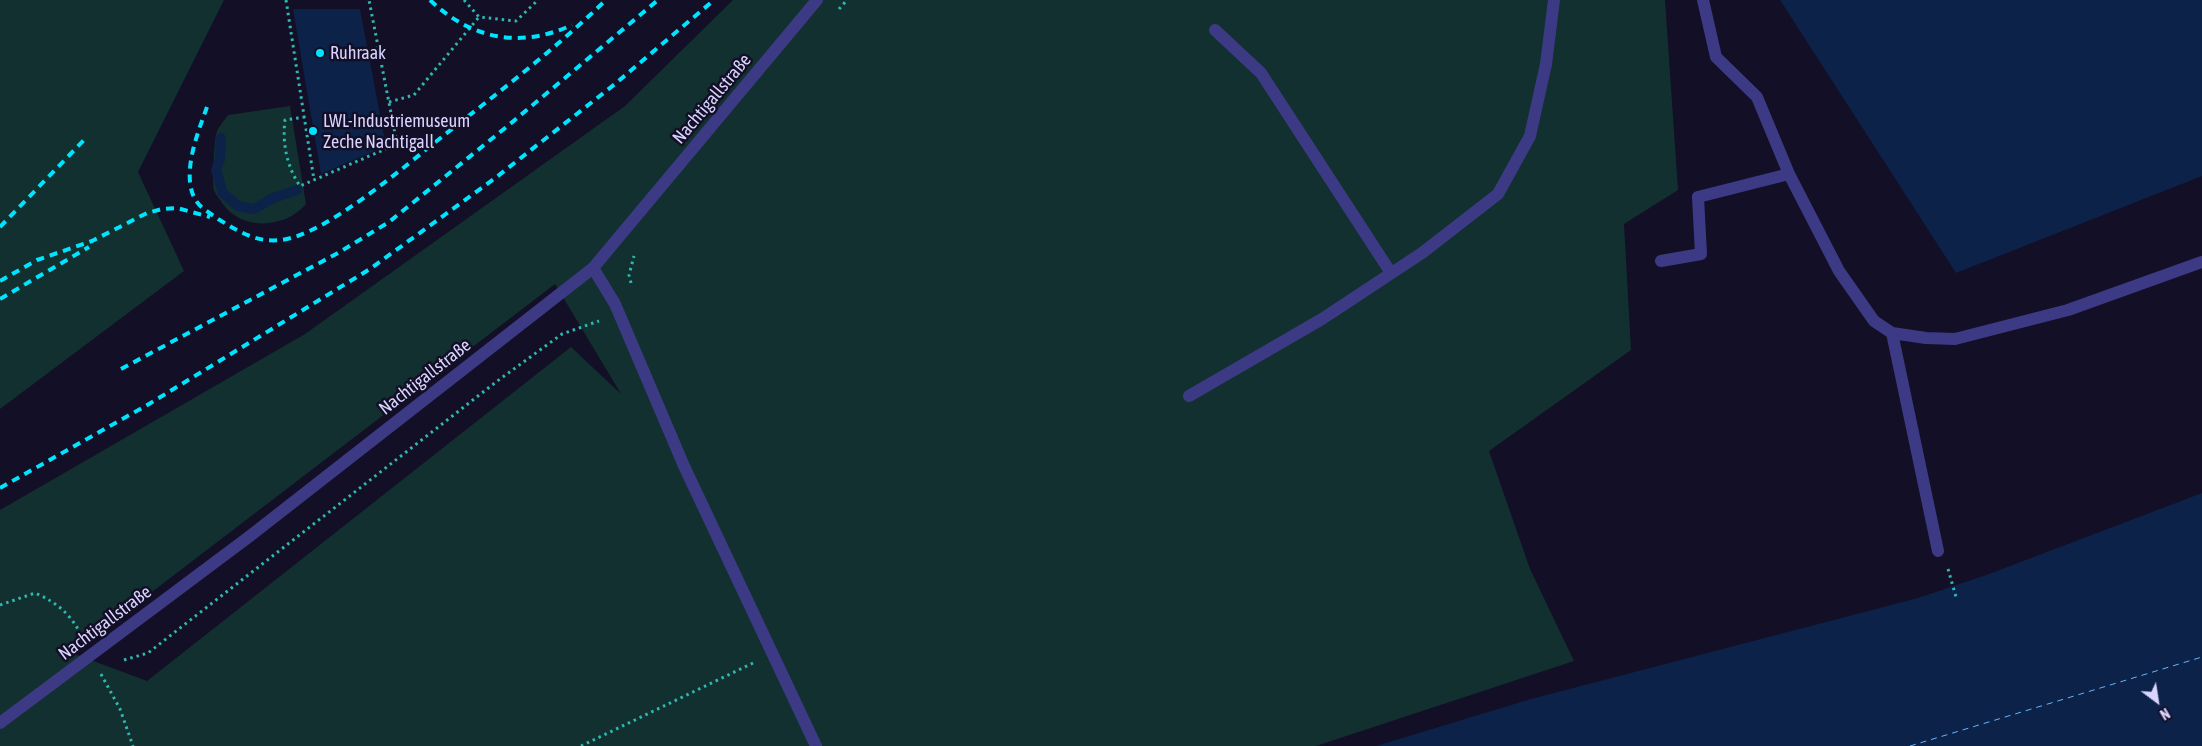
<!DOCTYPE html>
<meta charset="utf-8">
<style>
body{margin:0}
#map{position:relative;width:2202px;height:746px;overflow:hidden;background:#130f26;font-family:"Asap Condensed",sans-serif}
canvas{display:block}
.north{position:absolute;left:2132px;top:676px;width:50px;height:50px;-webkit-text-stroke:4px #130f26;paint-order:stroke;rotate:149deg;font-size:14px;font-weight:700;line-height:20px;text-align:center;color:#d9d4ff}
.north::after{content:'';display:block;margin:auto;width:18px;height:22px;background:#d9d4ff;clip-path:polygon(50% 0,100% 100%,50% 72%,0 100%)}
</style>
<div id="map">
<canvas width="2202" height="746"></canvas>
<div class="north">N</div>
</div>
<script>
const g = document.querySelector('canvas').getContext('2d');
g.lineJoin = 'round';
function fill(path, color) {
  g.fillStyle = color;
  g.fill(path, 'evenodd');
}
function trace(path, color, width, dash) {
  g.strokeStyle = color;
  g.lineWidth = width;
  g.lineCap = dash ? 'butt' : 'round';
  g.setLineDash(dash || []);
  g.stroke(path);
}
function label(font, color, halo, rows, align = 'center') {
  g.font = font + ' "Asap Condensed",sans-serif';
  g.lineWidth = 5;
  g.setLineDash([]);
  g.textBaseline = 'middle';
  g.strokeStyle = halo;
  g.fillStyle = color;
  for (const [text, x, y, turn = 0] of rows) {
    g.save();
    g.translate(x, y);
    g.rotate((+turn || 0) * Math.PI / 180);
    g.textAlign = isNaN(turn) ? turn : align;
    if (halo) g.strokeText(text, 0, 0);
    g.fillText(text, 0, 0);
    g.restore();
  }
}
fill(new Path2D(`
 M0,0h224l-86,172 46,99 -184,138z
 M733,0h932l13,190 -54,34 7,126 -142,101 41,118 44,92 -258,85h-1316v-236l305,-176 320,-228zM555,284l66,110 -50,-47 -424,334 -75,-28z
 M290,106l16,98c-21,25 -65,27 -84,-1 -2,-4 -7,-9 -8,-13 -2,-8 0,-46 2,-55 1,-7 8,-14 12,-20z`), '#12302f');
fill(new Path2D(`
 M1780,0h422v176l-246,97z
 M293,9h67l26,137 -65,28z
 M2202,493v253h-826l155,-47 387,-101 71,-24z`), '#0c2248');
trace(new Path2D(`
 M221,138l-1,21 -4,11 7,23 15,13 16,3 19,-11 24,-8`), '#0c2248', 10);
trace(new Path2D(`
 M1910,746l292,-89`), '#62b6ff', 1, [6, 5]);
trace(new Path2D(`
 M286,0l28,180
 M464,0l15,17 37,4 22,-21
 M839,9l8,-9
 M389,102l25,-7 65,-78
 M305,117l-20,3c-3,23 2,47 15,66l97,-42 -28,-144
 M631,283l-2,-8 5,-19
 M1948,569l8,28
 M0,605l35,-12c21,9 36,21 46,42
 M124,660l24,-7 348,-271 66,-48 37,-13
 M101,674l19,35 13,37
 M581,746l172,-83`), '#2fb8b0', 3, [2.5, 4]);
trace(new Path2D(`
 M1703,0l13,57 41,40 32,77 50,97 35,50 18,12 34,5 29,1 113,-29 134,-48
 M1215,30l46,43 130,200
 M1661,261l40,-7 -3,-57 91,-23
 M593,268l22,36 69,162 132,280
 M1892,333l46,218
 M1189,396l133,-77 100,-66 76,-59 32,-58 16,-72 8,-64`), '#3d3a85', 12);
trace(new Path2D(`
 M0,723l250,-187 343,-268 224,-268`), '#3d3a85', 12);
trace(new Path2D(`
 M430,0c41,39 90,49 142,25
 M207,107c-9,25 -26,67 -12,92 5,9 15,14 23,20 20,12 38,24 63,21 45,-5 125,-75 162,-104 55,-43 112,-87 163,-136
 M0,227l84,-87
 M0,281l37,-21 55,-19 55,-28 15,-4 15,-1 33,9
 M0,299l89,-52
 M121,369l217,-116 51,-31 121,-98 148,-124
 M0,488l149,-84 221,-135 124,-90 121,-95 99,-84`), '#00e5ff', 4, [8, 6]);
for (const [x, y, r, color] of [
 [320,53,5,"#00e5ff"],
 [313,131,5,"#00e5ff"]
]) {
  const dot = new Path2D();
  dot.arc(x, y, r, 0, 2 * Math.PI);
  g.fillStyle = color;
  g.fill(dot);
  trace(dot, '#130f26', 2);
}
label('18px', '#d9d4ff', '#130f26', [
 ["Ruhraak",330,53],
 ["LWL-Industriemuseum",323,121],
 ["Zeche Nachtigall",323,142]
], 'left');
label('18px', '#d9d4ff', '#130f26', [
 ["Nachtigallstraße",712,99,-50],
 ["Nachtigallstraße",425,377,-38],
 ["Nachtigallstraße",105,623,-37]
]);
</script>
